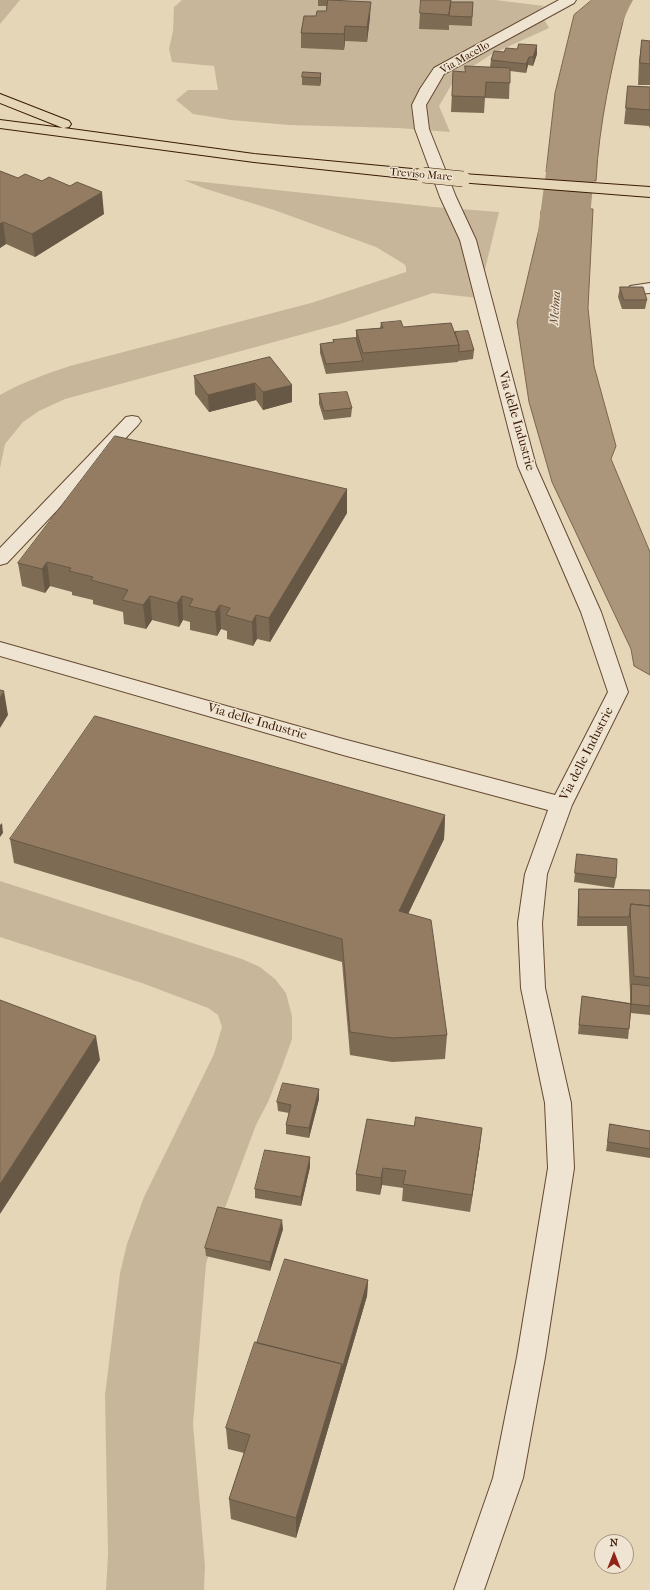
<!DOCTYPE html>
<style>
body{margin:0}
#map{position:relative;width:650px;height:1590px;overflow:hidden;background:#e5d6b8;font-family:"IM FELL French Canon",serif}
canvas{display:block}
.north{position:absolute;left:594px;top:1534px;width:40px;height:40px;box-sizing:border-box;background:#eee4d1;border:1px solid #a6937f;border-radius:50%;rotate:0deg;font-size:11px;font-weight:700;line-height:16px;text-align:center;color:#3a1a05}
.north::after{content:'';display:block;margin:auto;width:14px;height:18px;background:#8f2418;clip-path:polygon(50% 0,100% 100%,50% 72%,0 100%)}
</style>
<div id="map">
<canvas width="650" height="1590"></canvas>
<div class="north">N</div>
</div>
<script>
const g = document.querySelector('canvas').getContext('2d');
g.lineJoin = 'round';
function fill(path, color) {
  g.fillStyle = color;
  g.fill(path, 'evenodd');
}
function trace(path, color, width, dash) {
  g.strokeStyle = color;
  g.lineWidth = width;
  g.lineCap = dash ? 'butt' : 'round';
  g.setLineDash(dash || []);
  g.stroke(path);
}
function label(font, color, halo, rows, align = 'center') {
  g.font = font + ' "IM FELL French Canon",serif';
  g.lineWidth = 3;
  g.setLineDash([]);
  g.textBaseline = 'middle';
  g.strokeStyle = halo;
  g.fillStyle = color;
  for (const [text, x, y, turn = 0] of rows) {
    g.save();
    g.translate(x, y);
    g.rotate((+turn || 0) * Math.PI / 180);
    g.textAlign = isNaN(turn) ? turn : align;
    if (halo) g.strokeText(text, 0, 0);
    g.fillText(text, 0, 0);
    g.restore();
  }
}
fill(new Path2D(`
 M0,0h20l-20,24z
 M182,0h313l49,6 -5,4 10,18 -57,26 -36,23 -17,29 11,26 -52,-4 -109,-3 -58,-5 -38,-6 -17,-14 12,-10h30l-4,-24 -42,-4 -3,-13 4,-18 1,-24z
 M184,180l250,27 65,5 -21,86 -45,-5 -93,31 -275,75 -26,12 -16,11 -18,22 -5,24v-73c23,-13 46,-21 70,-29l241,-63 95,-31v-5l-2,-3 -28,-17 -102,-37 -71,-22z
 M0,881l242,78 18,8 15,12 11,14 6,23v23l-10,28 -14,35 -12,23 -43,115 -7,24 -13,160 12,142 -1,24h-98l2,-36 -3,-159 15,-122 7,-29 17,-47 70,-143 8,-27 -4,-12 -10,-7 -66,-25 -142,-46z`), '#c8b69a');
const water = new Path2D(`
 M592,0h39l-5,9c-14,57 -27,114 -30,172l-34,-3 -16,-6 9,-79 19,-78z
 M560,207l33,2 -5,99 6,58 22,80 -5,13 39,93v123l-16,-9 -3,-17 -79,-167 -23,-80 -12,-80 23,-97 1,-14z`);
fill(water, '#ab967b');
trace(water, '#7e644c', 1);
fill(new Path2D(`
 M591,0h42c-20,36 -25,76 -31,117 -10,62 -14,124 -19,187l-8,11 -19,5 -19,-5 -8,-11c8,-63 15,-126 26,-188 8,-40 15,-80 36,-116z`), '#ab967b');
const minor = new Path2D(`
 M559,0h17l-2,3 -130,71 -18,31 3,24 27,68 20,43 60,226 65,146 27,80 -56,113 -25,69 -5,49 3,65 26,115 3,65 -29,189 -22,121 -39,112h-30l39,-112 24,-121 31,-189 -3,-65 -24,-115 -3,-65 7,-49 23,-64 -205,-55 -343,-99v-14l343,97 212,56 53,-103 -27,-80 -63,-146 -58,-226 -20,-43 -25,-68 -3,-24 8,-16 14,-21z
 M650,283v10l-14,1 -6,-2 -2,-3 2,-3z
 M132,416l6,1 3,4 -3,4 -131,138 -7,2v-17l126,-131z`);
const highway = new Path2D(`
 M0,94l69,27 2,3 -2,3 -5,1 190,26 169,16 5,2 3,3 -3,3 -5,2 -169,-18 -254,-34v-8l63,8 -63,-25z
 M463,174l187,13v10l-192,-15 -3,-3 3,-3z`);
trace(minor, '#654932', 2);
trace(highway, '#3a1a05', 2);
fill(minor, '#eee4d1');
fill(highway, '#e5d6b8');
const highwayBridge = new Path2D(`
 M423,175l40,4`);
trace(highwayBridge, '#3a1a05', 16, []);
trace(highwayBridge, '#e5d6b8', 15);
fill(new Path2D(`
 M318,0h14l38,17 -3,25 -22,-1 -1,9 -43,-2v-15l15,-17 10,-5 1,-5h-9z
 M451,0v2h22l-1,24 -23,-1v5l-30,-1 1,-16z
 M642,40l8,1v44h-12l1,-24z
 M537,45v9l-4,12 -5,-1 -2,8 -16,-2 -1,28 -24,-1 -1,15 -33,-1 2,-41 12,1 25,-5 1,-7 13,-8 13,-3z
 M321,73v8l-1,5 -18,-1v-8z
 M628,86l22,1v42l-1,-3 -25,-2z
 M0,171l104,43 -69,43 -29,-13 -6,4z
 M620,287l27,13 -2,9h-23l-4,-12z
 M381,323l22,4 52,5 19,18 -1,9 -15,2v1l-132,12 -6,-21v-9l13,-2v-2l23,-2v-8l24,-2z
 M270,357l22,45 -29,8 -7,-10 -47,12 -14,-18 -1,-18z
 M319,394l33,14 -1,9 -27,3 -5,-16z
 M347,489v24l-77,129 -13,-3 -4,7 -26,-7v-8l-6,-2 -4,7 -27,-6v-8l-7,-2 -4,7 -27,-7 -6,9 -22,-5 -1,-12 -30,-8v-4l-21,-5v-3l-22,-6 -5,7 -23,-7 -4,-23z
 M445,815l-1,24 -36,75 39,121 -2,24 -53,3 -42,-7 -8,-93 -328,-99 -4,-24z
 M577,854l39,24 -2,10 -40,-6z
 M579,889l71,1v125l-19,-2 -2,16 -1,10 -50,-5 4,-38 48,7v-10l-3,-67h-50l1,-27z
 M319,1099l-10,39 -23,-4v-9l3,-12 -11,-2 -1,-9z
 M610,1124l40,7v27l-44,-7z
 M480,1145l-10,67 -68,-11 1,-13 -21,-3 -2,10 -24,-4v-17z
 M310,1157v10l-9,39 -46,-8v-9z
 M283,1229l-13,42 -64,-15 -1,-8z
 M368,1280l-1,16 -71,242 -65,-19 -2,-20 15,-46 -16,-4 -2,-21 31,-85z`), '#7e6b54');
fill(new Path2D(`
 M371,2l-1,15 -3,25v-15z
 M345,26v15l-1,9v-16z
 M537,45v9l-4,12v-9z
 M529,57l-1,8 -2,8v-9z
 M321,73v8l-1,5v-8z
 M102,192l2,22 -69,43 -3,-23z
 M3,222l3,22 -6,4v-24z
 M255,383l1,17 -47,12 -1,-17z
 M292,385v17l-29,8v-18z
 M347,489v24l-77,129 -1,-24z
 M47,562l3,24 -5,7 -3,-24z
 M150,596l2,24 -6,9 -3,-24z
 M182,596l1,24 -4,7 -2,-24z
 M220,605l1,24 -4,7 -2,-24z
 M256,615l1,24 -4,7 -1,-24z
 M4,691l4,24 -8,13v-30z
 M445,815l-1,24 -46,96 1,-24z
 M2,823l1,10 -3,4v-12z
 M96,1036l4,24 -100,154v-30z
 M319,1089v10l-10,39v-10z
 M482,1128l-2,17 -10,67 2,-17z
 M310,1157v10l-9,39v-9z
 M383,1168l-1,17 -2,10 1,-17z
 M282,1220l1,9 -13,42v-9z
 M368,1280l-1,16 -71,242v-20l46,-154z`), '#675745');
const building = new Path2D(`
 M328,0l43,2 -4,25 -22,-1 -1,8 -43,-1 3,-17h12l1,-5h9z
 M421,0h30l-2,15 -29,-2z
 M451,2h22l-1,15 -23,-1z
 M642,40l8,1v23l-10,-1z
 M519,44l18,1 -4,12h-4l-3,7 -35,-4 3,-9 10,1 2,-4 11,1z
 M465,66l45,2v15l-24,-1 -1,15 -33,-1 1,-25 12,1z
 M303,72l18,1 -1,5 -18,-1z
 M628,86l22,1v23l-24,-2z
 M0,171l18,7 7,-4 17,7 7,-4 21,9 7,-4 25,10 -70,42 -29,-12 -3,2z
 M620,287h23l4,13h-23z
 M401,321l2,6 48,-4 8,22 -96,8 -7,-23 27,-2 -2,-5z
 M468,331l6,19 -15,2v-7l-4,-13z
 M356,338l7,23 -37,3 -6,-20 14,-2 -1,-2z
 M270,357l22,28 -29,7 -8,-9 -47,12 -14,-19z
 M347,392l5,16 -28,3 -5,-17z
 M115,436l232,53 -78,129 -13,-3 -4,7 -26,-7 4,-7 -10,-3 -5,7 -26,-6 4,-7 -11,-3 -5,7 -27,-7 -7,9 -21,-5 6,-10 -37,-10 2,-3 -24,-6 2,-3 -24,-6 -5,7 -24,-6z
 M0,690l4,1 -4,7z
 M95,716l350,99 -46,96 32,9 16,115 -54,3 -43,-6 -8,-93 -332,-100z
 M577,854l40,5 -1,19 -41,-5z
 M579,889l71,1v16l-19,-2 -2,13h-50z
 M631,904l19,2v72l-16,-2 -4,-67z
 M632,984l18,2v20l-19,-2 -2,25 -50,-4 3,-29 49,8z
 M0,1000l96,36 -96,148z
 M283,1083l36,6 -10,39 -23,-3 5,-20 -14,-3z
 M416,1117l66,11 -10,67 -69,-11 3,-13 -23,-3 -2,10 -25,-4 11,-55 47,7z
 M610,1124l40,7v18l-42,-7z
 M265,1150l45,7 -9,40 -46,-8z
 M218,1207l64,13 -12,42 -65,-14z
 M285,1259l83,21 -26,89v-5l-85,-21z
 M255,1342l87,22 -46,154 -67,-19 21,-64 -24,-7z`);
fill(building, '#937c62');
trace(building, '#675745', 1);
label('11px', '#3a1a05', '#eee4d1', [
 ["Via Macello",465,58,-30],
 ["Treviso Mare",421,175,5]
]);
label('italic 12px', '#62452e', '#eee4d1', [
 ["Melma",556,308,-86]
]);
label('13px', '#3a1a05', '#eee4d1', [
 ["Via delle Industrie",516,421,74],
 ["Via delle Industrie",257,722,16],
 ["Via delle Industrie",587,754,-63]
]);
</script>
